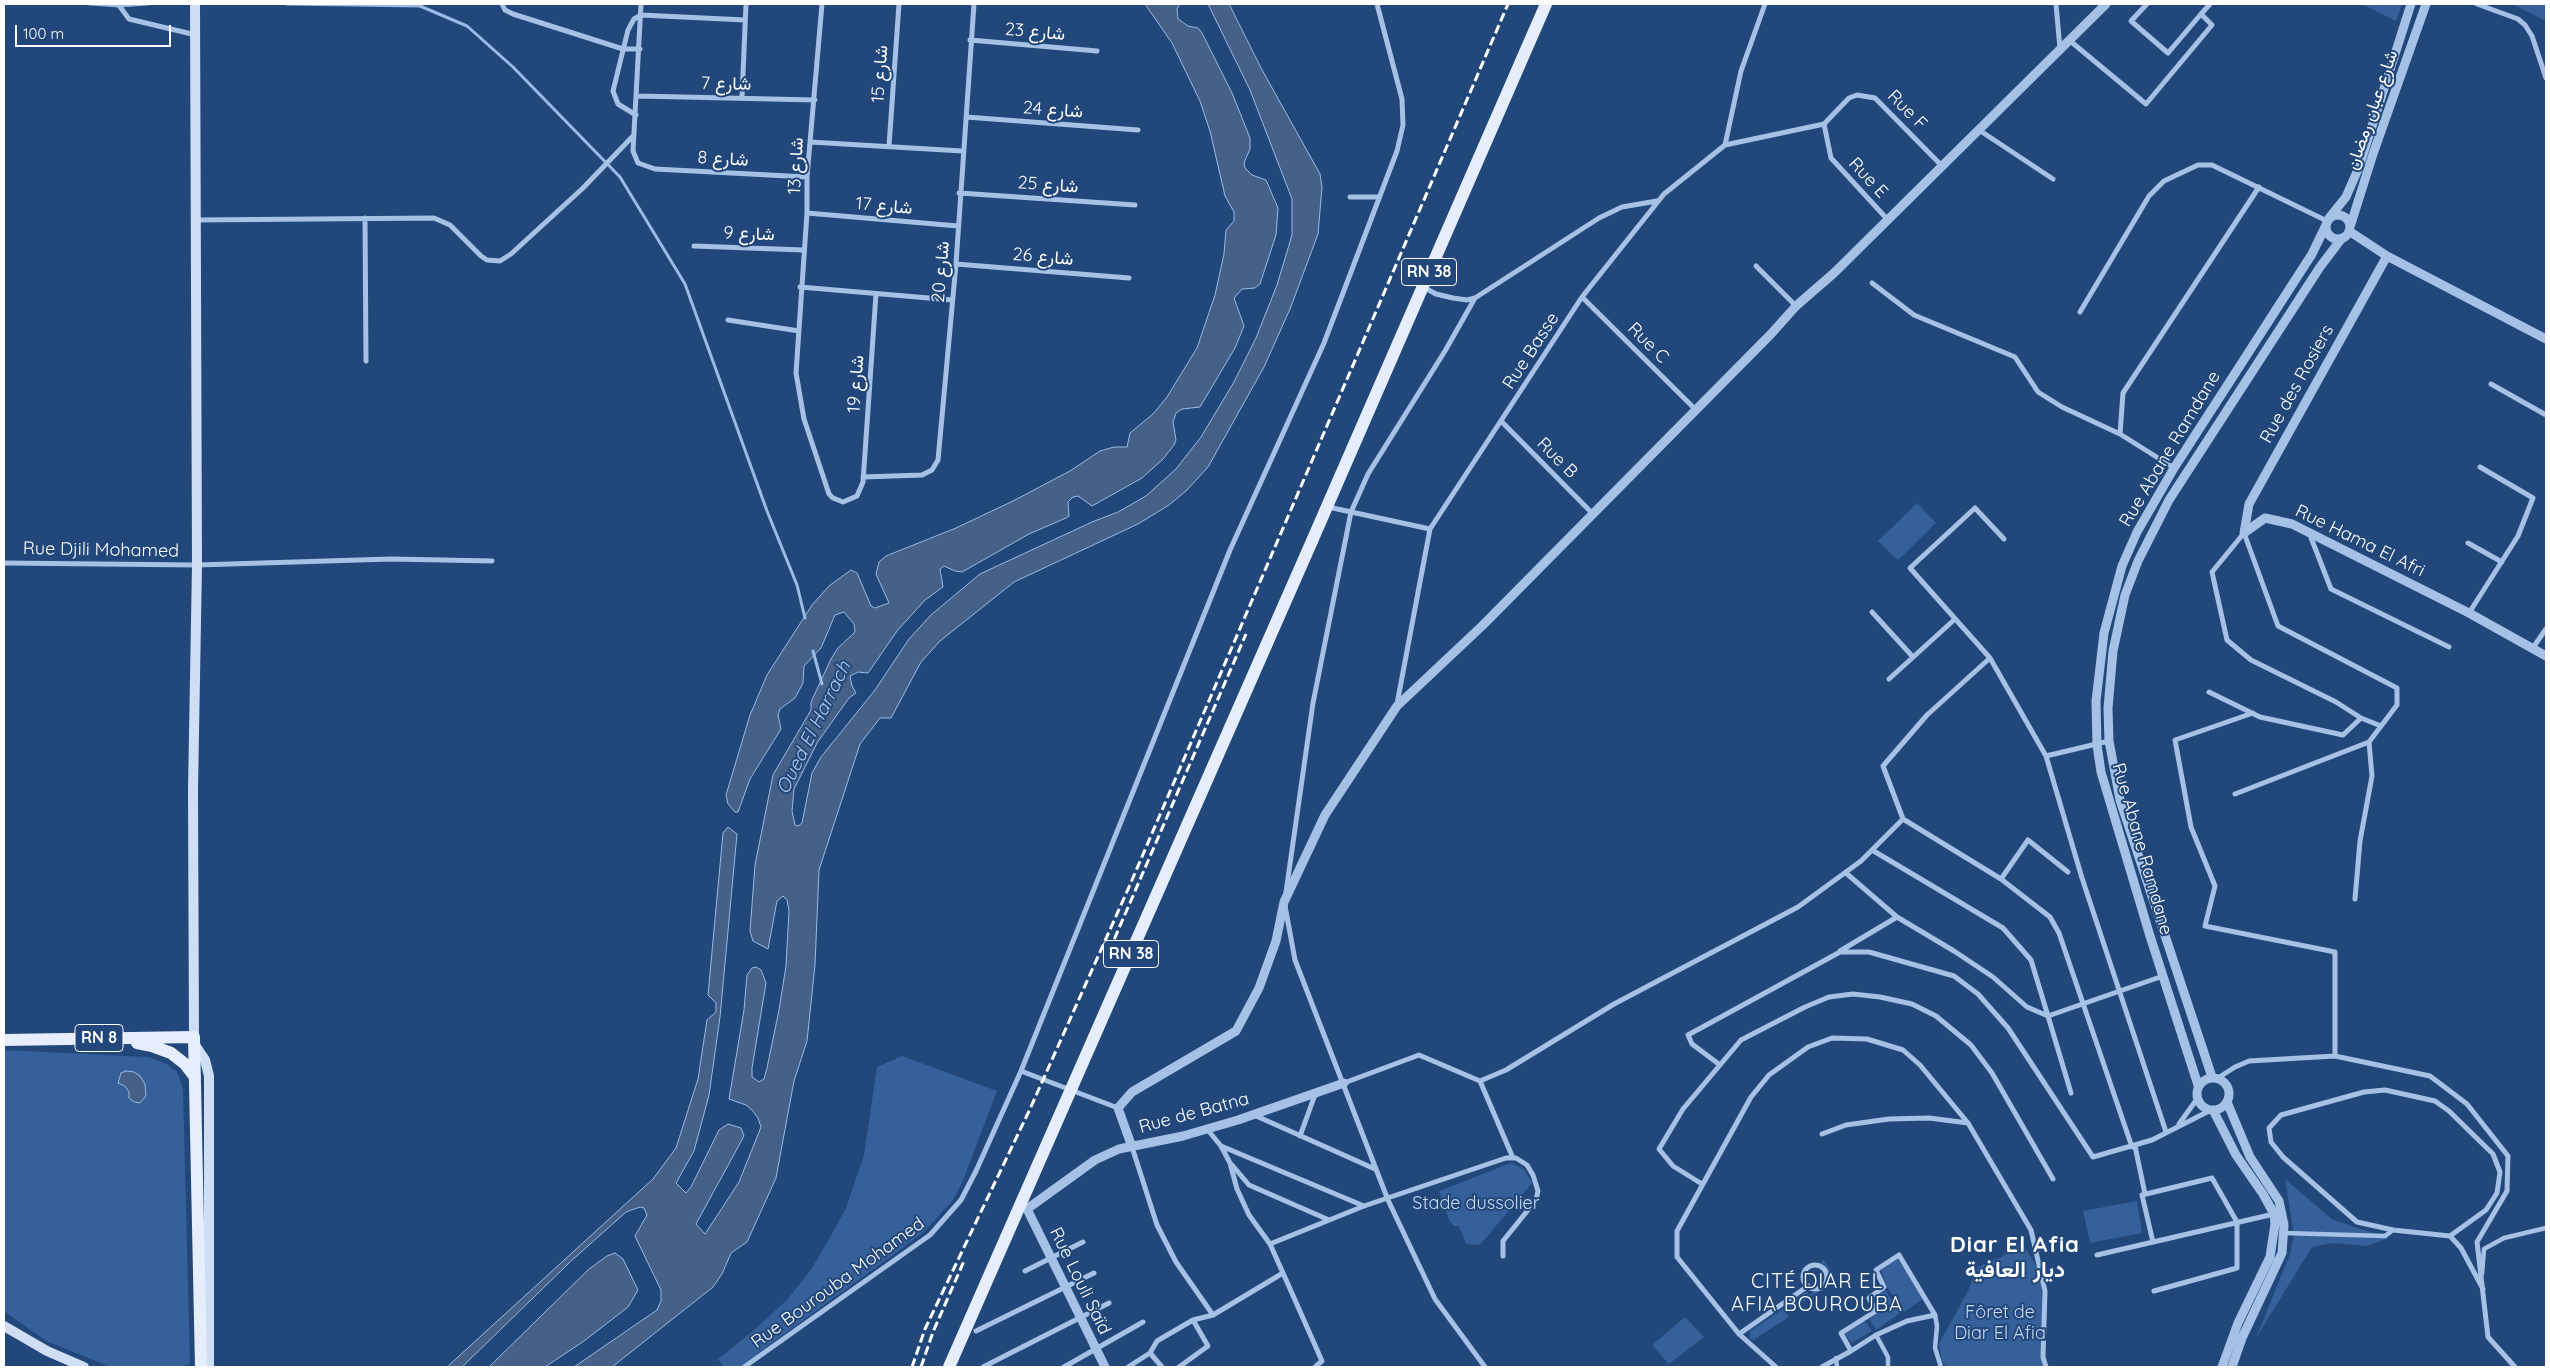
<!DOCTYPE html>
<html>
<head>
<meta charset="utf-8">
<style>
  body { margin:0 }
  #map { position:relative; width:2550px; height:1371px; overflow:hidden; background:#22477b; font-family:Quicksand,sans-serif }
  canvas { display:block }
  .frame { position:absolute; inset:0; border:5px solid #fff; pointer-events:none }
  .scale { position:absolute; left:15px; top:25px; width:156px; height:22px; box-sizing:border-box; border:2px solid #fff; border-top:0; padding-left:6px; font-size:15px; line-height:18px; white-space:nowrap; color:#fff; -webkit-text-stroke:4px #22477b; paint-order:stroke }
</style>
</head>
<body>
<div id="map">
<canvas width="2550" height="1371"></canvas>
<div class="frame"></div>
<div class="scale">100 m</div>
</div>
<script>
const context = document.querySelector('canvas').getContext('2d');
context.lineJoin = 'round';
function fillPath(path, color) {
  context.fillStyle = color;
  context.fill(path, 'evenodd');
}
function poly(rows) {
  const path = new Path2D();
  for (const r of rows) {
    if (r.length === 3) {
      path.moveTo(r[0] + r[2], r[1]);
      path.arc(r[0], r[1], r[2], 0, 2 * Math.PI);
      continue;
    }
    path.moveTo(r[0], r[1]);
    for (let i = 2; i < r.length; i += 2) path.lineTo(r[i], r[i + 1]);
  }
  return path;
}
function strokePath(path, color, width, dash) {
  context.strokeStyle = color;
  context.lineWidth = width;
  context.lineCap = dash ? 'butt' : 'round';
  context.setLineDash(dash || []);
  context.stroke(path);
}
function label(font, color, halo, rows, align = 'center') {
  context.font = font + ' Quicksand,Vazirmatn,sans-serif';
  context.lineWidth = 4;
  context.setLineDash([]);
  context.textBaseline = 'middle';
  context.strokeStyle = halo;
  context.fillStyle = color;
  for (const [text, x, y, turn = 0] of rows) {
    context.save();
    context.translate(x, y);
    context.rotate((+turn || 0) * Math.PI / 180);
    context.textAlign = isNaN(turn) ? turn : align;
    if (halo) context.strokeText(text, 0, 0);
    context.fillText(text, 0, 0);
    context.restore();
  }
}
fillPath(poly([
  [2362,4,2402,4,2396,21],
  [2512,4,2546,4,2546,21],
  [1917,503,1936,523,1898,560,1878,541],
  [4,1050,147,1057,165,1063,177,1072,183,1089,190,1364,181,1367,111,1367,46,1341,4,1311],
  [902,1056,997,1091,962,1183,953,1200,925,1231,893,1255,739,1367,724,1367,718,1359,753,1331,787,1300,812,1268,833,1232,846,1208,864,1155,877,1067],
  [1511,1163,1524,1169,1532,1183,1480,1245,1466,1244,1459,1226,1454,1226,1449,1220,1439,1191],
  [2285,1179,2333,1220,2389,1238,2367,1246,2332,1243,2312,1247,2256,1338,2290,1254,2294,1235],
  [2137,1201,2142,1233,2090,1243,2083,1211],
  [2021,1242,2039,1270,2043,1305,2042,1367,1947,1367,1942,1361,1939,1344,1968,1291,1978,1267,2003,1256],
  [1897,1258,1923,1299,1904,1312,1887,1287,1881,1270],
  [1823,1259,1831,1272,1829,1285,1792,1309,1789,1304,1794,1300,1804,1293,1807,1292,1810,1295,1828,1283,1828,1272,1821,1262],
  [1884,1288,1900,1313,1876,1330,1869,1319,1885,1308,1877,1294],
  [1783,1309,1789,1317,1753,1340,1750,1339,1750,1331],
  [1685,1317,1704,1337,1669,1364,1652,1345],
  [1865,1321,1872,1331,1852,1343,1844,1333]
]), '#366099');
const water = poly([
  [1145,4,1180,4,1177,9,1178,19,1188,26,1198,28,1202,33,1232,93,1250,138,1250,149,1244,163,1245,168,1252,175,1266,180,1278,208,1276,235,1260,284,1255,288,1242,289,1234,298,1244,326,1235,348,1200,407,1182,409,1176,413,1173,422,1176,440,1174,445,1163,459,1142,478,1092,506,1078,496,1073,497,1068,502,1069,516,1066,518,1029,534,962,572,955,571,944,566,940,569,943,587,925,600,897,631,868,673,858,672,850,676,852,686,856,693,849,698,817,743,794,789,792,811,795,825,798,826,802,823,812,773,821,757,875,690,909,639,931,615,980,574,1092,522,1118,512,1146,496,1176,469,1201,437,1234,382,1256,338,1277,285,1292,235,1292,199,1250,90,1208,4,1229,4,1261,68,1320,174,1322,187,1318,234,1290,309,1264,367,1208,467,1187,490,1169,505,1138,524,1014,582,940,641,921,662,891,718,880,718,860,744,819,870,815,965,807,1041,794,1081,776,1178,747,1242,731,1253,722,1274,713,1287,612,1367,574,1367,657,1310,661,1301,661,1290,635,1236,647,1215,644,1208,640,1207,626,1212,570,1262,462,1367,447,1367,653,1179,676,1148,698,1079,707,1020,716,1012,716,1003,708,995,723,833,728,827,737,834,720,1017,709,1095,694,1151,676,1183,686,1193,691,1187,719,1130,728,1124,741,1128,744,1136,696,1224,705,1234,739,1182,761,1127,758,1118,752,1110,746,1105,729,1099,744,1010,747,975,752,968,756,967,761,970,766,983,752,1068,752,1077,759,1082,764,1079,767,1068,779,1010,786,966,789,911,787,900,783,896,777,901,768,949,753,941,750,931,755,865,773,775,811,710,811,702,831,659,838,648,855,632,854,624,844,612,835,615,821,648,804,666,803,683,795,698,780,709,778,715,781,729,750,779,738,812,735,812,728,804,726,795,750,715,767,675,812,605,829,586,851,570,857,573,871,606,875,608,889,603,876,574,879,562,886,556,956,528,1013,501,1070,471,1100,451,1114,447,1127,447,1130,433,1153,414,1167,397,1197,348,1215,295,1224,254,1226,230,1234,221,1234,212,1225,196,1210,131,1200,101,1172,43,1145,4],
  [126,1071,134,1072,140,1076,145,1084,146,1096,140,1103,134,1102,129,1098,129,1092,125,1086,118,1083,121,1073,126,1071],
  [615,1253,623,1259,638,1290,628,1307,584,1341,545,1367,489,1367,589,1269,607,1256,615,1253]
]);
fillPath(water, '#456187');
strokePath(water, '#99bbe6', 1);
strokePath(poly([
  [90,4,119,6,148,4],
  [287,4,420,6,467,26,513,67,620,177,685,284,767,511,797,585,805,618],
  [813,651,822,684]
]), '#99bbe6', 3);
strokePath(poly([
  [2284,1233,2385,1236,2393,1230],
  [2482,1274,2484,1249,2504,1238,2546,1228],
  [1935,1315,1937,1326,1935,1348,1941,1367],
  [1876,1335,1888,1357,1888,1367],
  [1836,1358,1837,1367]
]), '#a5c1e5', 4.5);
strokePath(poly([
  [118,4,129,19,196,35],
  [502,4,505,10,513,14,623,49,640,49],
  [641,4,633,151,638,163,655,169,807,177],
  [822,4,807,177,807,213,796,373,804,419,829,494,833,498,843,502,857,496,863,482,876,294],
  [2056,4,2060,49],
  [2147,4,2131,21,2168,53,2201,14],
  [2477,4,2518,19,2525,25,2532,36,2546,78],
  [970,40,1097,51],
  [2069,40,2146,104,2212,25,2201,14,2210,4],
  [638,96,815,100],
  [742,97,746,4],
  [636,115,618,104,613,91,628,30,634,19,641,15,745,20],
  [966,117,1138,130],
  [1824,124,1849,98,1857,95,1875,98,1942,166],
  [1824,124,1831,158,1888,220],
  [1979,130,2053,179],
  [810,142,962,151],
  [1725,145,1741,71,1765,4],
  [889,146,899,4],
  [959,193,1135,205],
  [1350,197,1379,197],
  [807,213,958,226],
  [365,218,366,361],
  [196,220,434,218,450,225,481,256,487,260,500,261,511,254,583,188,634,135],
  [694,246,803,250],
  [956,264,1129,278],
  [1756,266,1796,306],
  [1872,283,1914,315,2015,357,2038,392,2062,407,2120,434],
  [800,287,952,300],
  [1423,287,1436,294,1453,298,1467,300,1475,298,1599,218,1622,207,1657,201],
  [1582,297,1695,409],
  [2080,312,2149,196,2164,181,2198,165,2212,165,2327,221],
  [728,320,799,331],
  [2491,384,2546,415],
  [1502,422,1593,514],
  [2174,468,2120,434,2123,393,2259,187],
  [863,477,922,475,932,470,938,460,956,264,974,4],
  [1328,507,1430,529],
  [2244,533,2278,626,2397,688,2397,705,2369,742,2372,776,2360,841,2355,899],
  [2244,533,2212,572,2227,640,2251,660,2336,702,2361,718,2381,726],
  [2310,535,2331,589,2449,647],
  [2004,539,1975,508,1910,568,1990,658,2046,756,2109,741],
  [2468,543,2502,562],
  [4,563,197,565,391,559,492,561],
  [1872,612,1913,657],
  [2469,613,2518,536,2533,498,2480,467],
  [2532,649,2546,629],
  [1889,679,1955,619],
  [2209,692,2260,717,2343,735,2361,718],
  [1397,704,1430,529,1582,297,1664,194,1725,145,1824,124],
  [2253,713,2175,740,2191,827,2215,886,2205,926,2335,952,2335,1056],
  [2046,756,2082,878,2166,1132],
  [2235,794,2369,742],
  [1903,819,2001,879,2050,917,2059,933,2132,1147],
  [1872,850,2003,928,2031,960,2048,1016,2163,976],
  [1846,873,1897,917],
  [2001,879,2028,840,2068,872],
  [1286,892,1313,703,1351,512,1368,474,1445,351,1475,298],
  [1285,906,1295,960,1388,1200,1435,1299,1485,1367],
  [1840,951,1897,917,1954,951,1993,977,2027,1007,2048,1016,2071,1093],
  [1720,1065,1692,1044,1688,1035,1840,952,1869,952,1954,976,1978,994,2008,1028,2093,1157,2152,1140,2211,1110],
  [1021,1071,1118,1108],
  [2218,1078,2235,1067,2249,1061,2335,1056,2430,1076,2467,1104,2508,1156,2507,1191,2477,1242,2488,1337,2515,1367],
  [1480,1081,1513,1158],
  [1344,1083,1419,1055,1480,1081,1506,1070,1614,1004,1798,907,1861,861,1903,819,1883,766,1927,715,1990,658],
  [1254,1115,1375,1169],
  [2179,1124,2197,1099],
  [1207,1129,1221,1146,1230,1163,1237,1189,1249,1215,1270,1244,1283,1273,1322,1361,1315,1367],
  [1822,1134,1846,1125,1889,1119,1929,1118,1968,1123],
  [1300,1136,1316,1092],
  [1221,1146,1364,1206],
  [2135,1146,2145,1194],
  [1132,1147,1157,1225,1176,1262,1213,1315],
  [1232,1165,1249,1185,1329,1220],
  [1702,1184,1673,1166,1659,1149,1683,1109,1741,1040,1805,1007,1829,997,1853,994,1880,997,1912,1004,1936,1016,1971,1045,1992,1073,2053,1179],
  [2450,1236,2486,1210,2497,1193,2500,1172,2493,1154,2449,1111,2435,1101,2385,1090,2364,1092,2281,1115,2269,1128,2271,1142,2283,1157,2357,1222,2393,1230,2450,1236,2461,1248,2483,1289],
  [2153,1242,2142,1195,2212,1178,2237,1222,2237,1268,2154,1291],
  [1270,1244,1364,1206,1506,1158,1516,1158,1527,1165,1533,1175,1538,1191,1536,1200,1503,1241,1503,1256],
  [2097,1255,2274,1214],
  [1815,1277,12],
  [1025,1271,1083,1242],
  [976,1331,1094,1273],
  [1739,1334,1808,1286],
  [1150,1353,1157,1341,1193,1320,1213,1315,1283,1273],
  [744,1367,930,1235,961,1200,976,1171,1021,1071,1230,550,1324,343,1397,151,1403,125,1402,99,1377,4],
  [983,1367,1109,1303],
  [1064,1367,1143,1322],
  [1128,1367,1150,1353,1162,1367],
  [1179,1367,1208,1346,1193,1320],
  [1776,1367,1739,1334,1677,1257,1677,1231,1751,1097,1769,1075,1808,1047,1832,1038,1867,1039,1903,1050,1920,1065,1968,1123,2031,1230,2045,1291,2043,1357,2046,1367],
  [1822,1367,1851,1351,1876,1335,1907,1321,1935,1315,1899,1255,1876,1270,1884,1287,1869,1298,1876,1311,1841,1333,1851,1351]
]), '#a5c1e5', 5);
strokePath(poly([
  [2338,227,12],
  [2329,218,2346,197,2359,167,2411,4],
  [2350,227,2373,154,2426,4],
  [2349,231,2387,256,2546,339],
  [2244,533,2265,518,2292,524,2469,613,2546,656],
  [2244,533,2249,504,2387,256],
  [2212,1077,2120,800,2109,741,2108,708,2113,651,2125,595,2138,561,2169,500,2320,267,2342,238],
  [2213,1094,16],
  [2198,1085,2150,936,2101,772,2097,745,2096,701,2104,633,2122,566,2137,532,2174,468,2312,254,2326,225],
  [2227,1102,2250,1157,2279,1201,2284,1225,2282,1253,2242,1338,2232,1367],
  [2213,1110,2236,1155,2263,1194,2274,1214,2275,1224,2270,1257,2238,1323,2222,1367],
  [1132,1147,1118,1108,1132,1092,1236,1031,1259,988,1276,941,1284,902,1325,815,1397,706,1482,626,1771,334,1796,306,1834,273,2106,4],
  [1105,1367,1027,1209,1095,1160,1119,1149,1183,1136,1238,1120,1344,1083]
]), '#a5c1e5', 9);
strokePath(poly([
  [194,1037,193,790,197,565,195,4],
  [195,1045,205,1060,209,1076,209,1367],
  [4,1326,47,1351,84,1367]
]), '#cfdef5', 10);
strokePath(poly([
  [1312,541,1546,4],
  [4,1040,194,1037,201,1367],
  [137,1043,152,1046,171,1053,185,1064,195,1077]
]), '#e6eefd', 12);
strokePath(poly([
  [1104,963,1246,634],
  [912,1367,925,1329,1030,1109,1129,887,1508,4],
  [921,1367,933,1332,964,1261]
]), '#fff', 3, [9, 4]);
strokePath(poly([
  [949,1367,1312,541]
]), '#e6eefd', 12);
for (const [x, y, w] of [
  [1429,272,55],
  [1131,954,55],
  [99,1038,48]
]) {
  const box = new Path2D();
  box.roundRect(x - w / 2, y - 13.5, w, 27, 4);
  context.fillStyle = '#22477b';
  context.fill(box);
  strokePath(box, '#fff', 1);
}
label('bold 16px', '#fff', null, [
  ["RN 38",1429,272],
  ["RN 38",1131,954],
  ["RN 8",99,1038]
]);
label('18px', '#fff', '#22477b', [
  ["شارع 23",1035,32,5],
  ["شارع 15",880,74,-86],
  ["شارع 7",726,84,1],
  ["شارع 24",1053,110,4],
  ["Rue F",1907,110,45],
  ["شارع عبان رمضان",2372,110,-71],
  ["شارع 8",723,159,3],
  ["شارع 13",796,166,-87],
  ["Rue E",1868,178,47],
  ["شارع 25",1048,185,4],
  ["شارع 17",884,206,5],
  ["شارع 9",749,234,2],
  ["شارع 26",1043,257,5],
  ["شارع 20",941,272,-85],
  ["Rue C",1648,343,45],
  ["Rue Basse",1531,351,-57],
  ["شارع 19",856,384,-86],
  ["Rue des Rosiers",2297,384,-61],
  ["Rue Abane Ramdane",2170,449,-59],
  ["Rue B",1557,458,45],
  ["Rue Hama El Afri",2360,541,26],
  ["Rue Djili Mohamed",101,550,1],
  ["Rue Abane Ramdane",2142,849,74],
  ["Rue de Batna",1194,1113,-15],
  ["Rue Louli Saïd",1080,1281,64],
  ["Rue Bourouba Mohamed",838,1283,-36]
]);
label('18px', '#c8dbf4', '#22477b', [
  ["Stade dussolier",1476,1204],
  ["Fôret de",2000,1313],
  ["Diar El Afia",2000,1334]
]);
label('italic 19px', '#b0cbed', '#22477b', [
  ["Oued El Harrach",814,728,-64]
]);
context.letterSpacing = '1px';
label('20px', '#fff', '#22477b', [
  ["CITÉ DIAR EL",1817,1282],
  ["AFIA BOUROUBA",1817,1305]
]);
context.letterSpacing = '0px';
context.letterSpacing = '1px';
label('bold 22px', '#fff', '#22477b', [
  ["Diar El Afia",2015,1245],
  ["ديار العافية",2015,1270]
]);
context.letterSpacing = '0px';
</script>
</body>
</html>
